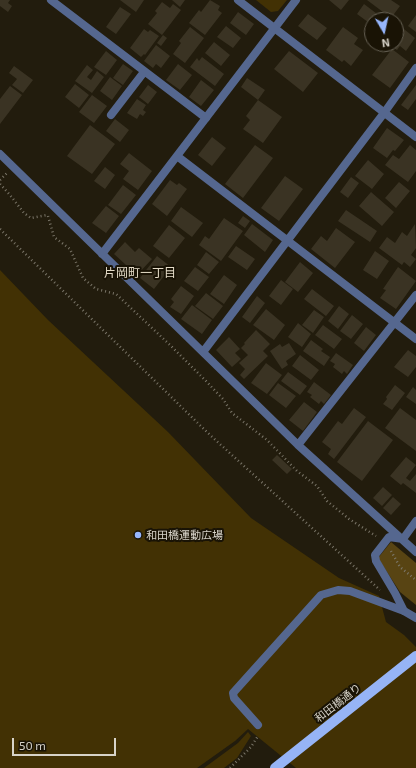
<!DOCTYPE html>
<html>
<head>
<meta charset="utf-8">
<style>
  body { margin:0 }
  #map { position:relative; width:416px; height:768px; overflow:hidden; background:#221c0d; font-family:"Exo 2",sans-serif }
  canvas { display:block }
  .north { position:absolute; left:364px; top:12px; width:40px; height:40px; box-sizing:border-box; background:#191305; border:1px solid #656053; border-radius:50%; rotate:171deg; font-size:11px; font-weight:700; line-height:16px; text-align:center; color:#d7d3c9 }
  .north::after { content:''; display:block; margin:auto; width:14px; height:18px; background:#96b6fd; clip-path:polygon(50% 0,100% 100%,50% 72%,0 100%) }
  .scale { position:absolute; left:12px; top:738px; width:104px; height:18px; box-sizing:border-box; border:2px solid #d7d3c9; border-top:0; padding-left:5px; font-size:12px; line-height:14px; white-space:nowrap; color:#d7d3c9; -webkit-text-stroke:3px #191305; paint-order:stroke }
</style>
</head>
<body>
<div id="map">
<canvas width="416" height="768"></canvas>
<div class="north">N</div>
<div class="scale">50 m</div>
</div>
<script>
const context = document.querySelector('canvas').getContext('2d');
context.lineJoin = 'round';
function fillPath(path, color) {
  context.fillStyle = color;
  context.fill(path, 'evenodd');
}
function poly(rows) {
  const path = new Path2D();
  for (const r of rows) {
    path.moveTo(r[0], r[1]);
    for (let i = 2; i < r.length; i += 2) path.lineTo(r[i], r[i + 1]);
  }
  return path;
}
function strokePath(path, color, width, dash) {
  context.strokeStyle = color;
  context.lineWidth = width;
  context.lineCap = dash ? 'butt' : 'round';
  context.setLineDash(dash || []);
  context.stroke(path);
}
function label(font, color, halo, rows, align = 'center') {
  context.font = font + ' "Exo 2","Noto Sans JP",sans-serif';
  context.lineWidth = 4;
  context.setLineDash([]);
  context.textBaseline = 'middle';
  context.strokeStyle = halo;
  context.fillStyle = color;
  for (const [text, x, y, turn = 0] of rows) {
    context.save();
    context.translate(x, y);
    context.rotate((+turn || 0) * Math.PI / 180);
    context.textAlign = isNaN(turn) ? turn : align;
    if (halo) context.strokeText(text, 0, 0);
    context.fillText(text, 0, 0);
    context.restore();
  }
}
fillPath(poly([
  [256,0,287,0,278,11,271,12],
  [0,270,48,320,168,432,251,518,339,578,379,596,386,622,404,635,416,647,416,768,296,768,248,729,235,741,197,768,0,768],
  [248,732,251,736,237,758,224,768,204,768,238,743]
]), '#423104');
fillPath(poly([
  [391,542,416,563,416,605,400,592,378,558]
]), '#584413');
fillPath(poly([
  [0,0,10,0,8,3,12,6,8,12,0,6],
  [120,0,144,0,136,12],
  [172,0,185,0,180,7],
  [210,0,220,6,218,10,222,13,205,35,189,23,199,10,201,12],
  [329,0,349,0,341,10],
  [367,0,391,0,400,6,391,18],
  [162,2,170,8,173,4,181,10,162,35,148,24,157,13,155,11],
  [364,4,385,20,372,20,372,25,357,14],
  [120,7,131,14,116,34,106,27],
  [238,12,254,24,246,35,230,23],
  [308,14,327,28,317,40,298,26],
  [416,15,416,32,408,26],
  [399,25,415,38,406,51,400,46,397,50,389,44,396,44,396,29],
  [226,26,241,38,233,48,217,37],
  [190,27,204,38,185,63,173,54,181,43,179,41],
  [343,27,358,38,354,44,363,50,351,66,344,60,342,62,326,50],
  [144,29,148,32,150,30,159,36,145,55,144,54,141,57,130,48],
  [163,35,167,38,161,46,157,43],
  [214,42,230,55,221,66,205,53],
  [156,45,170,56,161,68,156,64,153,68,144,61],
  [392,49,409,62,390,88,372,75],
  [106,51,117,60,106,75,94,67],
  [289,51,318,73,303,92,274,69],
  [202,57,224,74,215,86,190,67,197,58,199,61],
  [123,64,133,71,123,85,113,78],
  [178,64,192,75,180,90,166,80],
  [87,65,93,70,87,77,91,80,97,71,104,77,92,93,75,81],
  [14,66,33,80,23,93,12,85,17,79,9,73],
  [110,77,122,86,112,100,100,91],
  [247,78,265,90,258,100,241,87],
  [201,80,214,90,201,106,189,97],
  [75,84,89,95,79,108,65,97],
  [148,85,157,92,148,104,139,97],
  [416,85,416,99,408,110,401,105],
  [10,86,22,95,0,124,0,99],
  [92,95,107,106,94,123,79,112],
  [137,99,146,105,143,110,146,112,143,116,140,114,137,119,127,113],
  [258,100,282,117,263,143,243,129,250,120,246,116],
  [115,119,129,130,120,142,106,131],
  [90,125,115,144,92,174,67,156],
  [387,128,404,140,395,151,393,150,387,158,373,148],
  [212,137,226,148,212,166,198,155],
  [255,145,273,158,243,198,225,184],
  [410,145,416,150,416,171,408,182,385,165,393,155,399,159],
  [129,153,152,171,138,190,123,179,129,171,120,164],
  [368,160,384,174,372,189,355,176],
  [105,167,115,175,105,189,94,181],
  [285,176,303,189,279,221,261,208],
  [351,177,359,183,348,198,340,192],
  [170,180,177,185,179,183,187,189,167,216,152,204],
  [399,182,410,191,396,208,385,198],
  [123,185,136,195,121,214,108,205],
  [371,192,394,212,382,226,359,206],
  [106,206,119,216,106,233,92,223],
  [181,207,203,223,192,237,171,221],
  [346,210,377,231,370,242,338,221],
  [243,216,250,221,245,228,238,223],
  [224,218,243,231,221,261,199,245,205,236,209,239],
  [252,224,273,240,265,252,244,235],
  [415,224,416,248,411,255,416,259,410,267,404,262,402,265,379,248,387,237,395,243,402,232,407,236],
  [169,225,185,238,169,258,153,246],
  [336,228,355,242,335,268,311,249,321,236,327,241],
  [125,242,135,252,139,248,152,259,137,275,114,254],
  [236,246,255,259,247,270,228,257],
  [375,251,389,261,377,279,363,270],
  [206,252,219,262,209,274,197,265],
  [157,256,171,267,154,289,140,278],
  [300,262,313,273,298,292,285,282],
  [195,267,209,277,198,291,184,281],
  [398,267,416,281,396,309,380,298,386,290,383,289],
  [224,275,237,285,224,304,210,294],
  [281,280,293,289,281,305,269,296],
  [181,286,194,296,181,314,170,307,174,302,171,299],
  [312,289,334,306,326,316,304,299],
  [206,293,223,306,213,319,195,306],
  [257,296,265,303,250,323,242,317],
  [192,305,212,320,202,334,181,319],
  [339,306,349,314,338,329,328,321],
  [266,309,285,325,274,340,253,325],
  [314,310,324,317,313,333,302,325],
  [352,315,363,324,351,339,340,331],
  [298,323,311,334,302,347,288,337],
  [323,325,342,339,334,349,315,335],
  [366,327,376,335,364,351,354,343],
  [256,330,270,344,263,351,268,356,244,379,240,375,245,369,239,363,248,355,241,348,245,344,244,343],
  [229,337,240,349,235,353,241,359,232,367,216,350],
  [311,340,323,349,321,351,330,357,324,366,303,351],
  [289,343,296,354,286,361,288,365,282,369,270,351,280,344,282,347],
  [408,350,416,356,416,367,408,377,394,367],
  [336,353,353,365,347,374,344,371,342,374,333,367,335,364,330,361],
  [300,355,319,370,311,380,292,366],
  [266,363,282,375,267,394,251,383],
  [288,372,307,386,300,395,281,381],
  [314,382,331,395,324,404,321,401,319,404,310,397,312,395,307,392],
  [278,383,296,396,286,408,269,395],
  [395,385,405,393,392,410,383,404,387,399,386,397],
  [413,387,416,390,416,404,406,397],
  [304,402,317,412,303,431,289,420],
  [354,408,366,417,334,459,328,454,331,449,322,442,338,421,342,424],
  [400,408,416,420,416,451,385,428],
  [368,421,393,440,362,481,337,462],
  [277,455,292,469,287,474,272,460],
  [406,457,416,465,406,478,410,481,416,474,416,493,403,483,401,485,390,476],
  [383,487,392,495,382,506,373,498],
  [393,497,401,504,391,515,383,508]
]), '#3a3323');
strokePath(poly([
  [0,180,7,173],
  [0,184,10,195,24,213,31,218,47,215],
  [48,216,54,237,70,249,83,278,96,289,116,294,171,346,205,380,223,399,232,413,267,440,297,471,317,486,327,501,349,519,376,536],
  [0,229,210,435,380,590],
  [391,551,400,567,416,580],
  [230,768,251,747,258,736]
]), '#7b7669', 2.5, [1, 3]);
strokePath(poly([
  [51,0,206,118],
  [111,115,144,72],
  [258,725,234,698,233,693,321,595,338,590,350,591,404,611]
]), '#55678f', 8);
strokePath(poly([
  [0,154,298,445,416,552],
  [177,156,416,339],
  [102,254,296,0],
  [203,352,384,113,416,68],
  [298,445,416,295],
  [416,521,403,539,389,537,375,555,376,561,395,593,404,611,416,618]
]), '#55678f', 8);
strokePath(poly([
  [238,0,416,137]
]), '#55678f', 8);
strokePath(poly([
  [275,768,416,656]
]), '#96b4f6', 10);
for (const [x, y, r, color] of [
  [138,535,4,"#96b6fd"]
]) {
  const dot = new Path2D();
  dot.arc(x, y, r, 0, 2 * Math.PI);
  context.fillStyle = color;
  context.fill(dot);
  strokePath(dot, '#191305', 1.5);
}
label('11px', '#d7d3c9', '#191305', [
  ["和田橋運動広場",146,535]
], 'left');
label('11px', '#d7d3c9', '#191305', [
  ["和田橋通り",338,703,-38]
]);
label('12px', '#e4dbc7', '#191305', [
  ["片岡町一丁目",140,273]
]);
</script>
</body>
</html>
